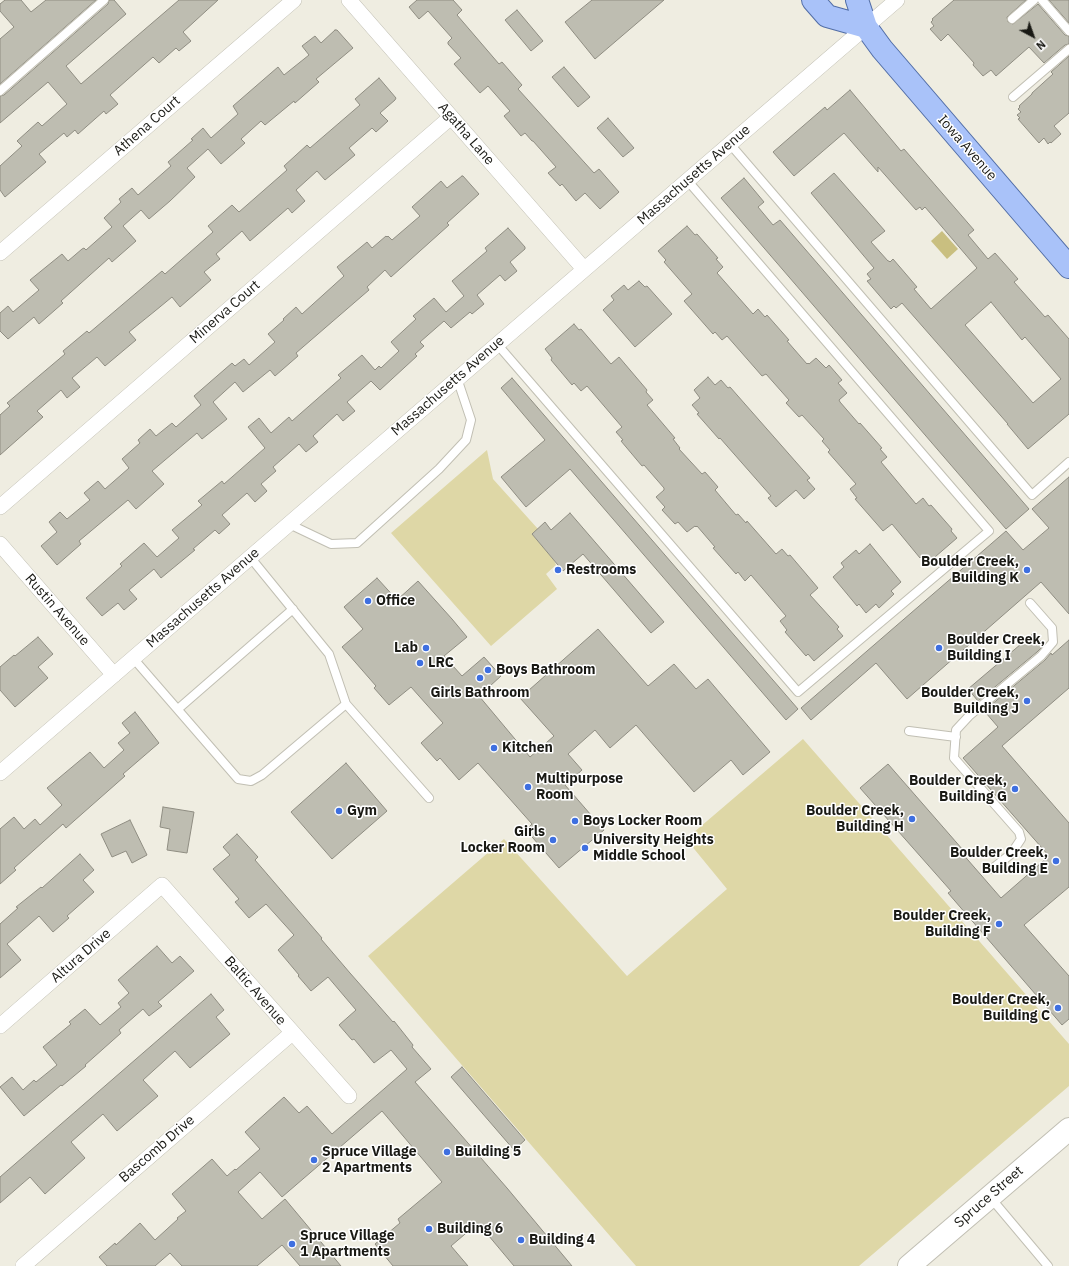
<!DOCTYPE html>
<html>
<head>
<meta charset="utf-8">
<style>
  body { margin:0 }
  #map { position:relative; width:1069px; height:1266px; overflow:hidden; background:#efede1; font-family:"IBM Plex Sans",sans-serif }
  canvas { display:block }
  .north { position:absolute; left:1013px; top:16px; width:40px; height:40px; -webkit-text-stroke:3px #fff; paint-order:stroke; rotate:139deg; font-size:11px; font-weight:700; line-height:16px; text-align:center; color:#191914 }
  .north::after { content:''; display:block; margin:auto; width:14px; height:18px; background:#191914; clip-path:polygon(50% 0,100% 100%,50% 72%,0 100%) }
</style>
</head>
<body>
<div id="map">
<canvas width="1069" height="1266"></canvas>
<div class="north">N</div>
</div>
<script>
const context = document.querySelector('canvas').getContext('2d');
context.lineJoin = 'round';
function fillPath(path, color) {
  context.fillStyle = color;
  context.fill(path, 'evenodd');
}
function poly(rows) {
  const path = new Path2D();
  for (const r of rows) {
    path.moveTo(r[0], r[1]);
    for (let i = 2; i < r.length; i += 2) path.lineTo(r[i], r[i + 1]);
  }
  return path;
}
function strokePath(path, color, width, dash) {
  context.strokeStyle = color;
  context.lineWidth = width;
  context.lineCap = dash ? 'butt' : 'round';
  context.setLineDash(dash || []);
  context.stroke(path);
}
function label(font, color, halo, rows, align = 'center') {
  context.font = font + ' "IBM Plex Sans",sans-serif';
  context.lineWidth = 3;
  context.setLineDash([]);
  context.textBaseline = 'middle';
  context.strokeStyle = halo;
  context.fillStyle = color;
  for (const [text, x, y, turn = 0] of rows) {
    context.save();
    context.translate(x, y);
    context.rotate((+turn || 0) * Math.PI / 180);
    context.textAlign = isNaN(turn) ? turn : align;
    if (halo) context.strokeText(text, 0, 0);
    context.fillText(text, 0, 0);
    context.restore();
  }
}
fillPath(poly([
  [487,450,493,479,538,529,532,534,554,560,556,565,546,574,557,589,491,646,391,533],
  [803,739,1069,1044,1069,1086,859,1266,636,1266,441,1041,368,956,504,839,627,976,727,889,686,839]
]), '#ded7a6');
fillPath(poly([
  [942,231,958,249,947,259,931,241]
]), '#c9bf80');
const building = poly([
  [5,0,21,0,31,12,46,0,96,0,0,84,0,39,14,27,0,11,0,4,5,0],
  [109,0,114,0,126,14,66,66,81,84,179,0,218,0,183,32,191,41,179,51,176,48,159,63,153,57,110,95,118,104,106,114,104,111,78,134,75,130,67,137,64,133,39,154,46,162,5,197,0,190,0,166,22,146,17,141,38,122,42,126,67,104,48,82,0,123,0,96,4,95,108,4,109,0],
  [417,0,453,0,462,10,457,15,499,64,502,62,522,85,518,89,594,173,599,169,619,192,600,209,585,193,576,201,562,184,560,186,548,173,556,167,533,141,532,141,525,133,521,136,504,116,510,111,488,86,480,93,454,64,461,58,448,44,448,42,452,38,428,11,419,19,409,7,417,0],
  [592,0,664,0,595,59,565,22,592,0],
  [954,0,1026,0,1007,17,1008,22,1013,24,1038,4,1065,35,1069,36,1069,44,1065,45,1044,63,1029,47,996,76,991,70,983,76,973,65,974,63,948,34,941,41,930,29,934,26,931,22,933,20,932,19,954,0],
  [1049,0,1069,0,1069,23,1049,0],
  [517,10,543,41,531,51,505,20,517,10],
  [335,30,337,30,353,48,316,79,319,82,295,103,294,101,265,125,261,121,241,139,245,143,221,164,208,149,187,168,195,177,170,201,149,219,141,210,123,226,136,241,112,262,109,258,61,301,63,303,39,324,34,317,8,339,0,331,0,313,8,306,13,312,39,290,30,280,62,254,68,261,82,249,84,248,86,250,112,227,104,218,121,202,119,199,132,188,138,195,171,166,168,162,193,140,191,139,203,128,211,138,238,114,233,106,278,67,284,75,309,55,302,46,315,36,321,43,335,30],
  [1069,56,1069,113,1054,126,1061,134,1051,143,1050,142,1048,144,1044,138,1039,143,1018,119,1020,118,1017,115,1021,112,1018,109,1020,107,1019,106,1032,94,1032,93,1053,74,1051,72,1069,56],
  [564,67,590,97,578,107,552,77,564,67],
  [379,78,396,98,395,100,380,113,388,121,376,132,372,128,349,148,355,155,325,180,317,171,296,190,305,201,292,213,288,208,250,241,242,231,216,254,220,259,204,272,211,280,180,307,172,297,155,311,129,332,136,340,105,366,97,357,72,378,80,387,67,398,61,390,37,411,43,417,0,455,0,415,10,406,7,403,65,354,63,351,87,331,89,333,162,271,165,274,213,232,208,226,232,205,239,212,287,170,284,166,307,145,310,148,360,105,355,99,379,78],
  [850,90,901,151,904,149,974,230,968,235,988,259,995,253,1018,279,1014,282,1045,317,1048,315,1069,339,1069,414,1028,449,1007,424,1008,424,902,303,896,308,894,306,891,309,867,281,871,279,867,274,874,268,811,193,834,173,885,231,871,242,888,261,889,261,890,262,893,259,917,287,914,289,931,309,977,268,925,207,922,210,920,207,916,210,878,167,878,172,844,133,794,176,773,152,825,107,827,110,850,90],
  [991,302,1022,340,1025,337,1061,379,1033,403,965,325,991,302],
  [608,118,634,148,623,157,597,128,608,118],
  [462,176,463,176,479,194,447,223,449,225,391,277,385,270,367,287,369,290,296,353,298,356,275,376,270,370,243,392,235,382,213,402,227,419,202,439,197,433,152,471,164,484,136,509,128,500,79,541,81,544,57,565,41,546,57,532,49,522,60,512,67,519,90,500,84,493,98,481,105,489,129,468,122,459,140,443,138,440,150,429,156,436,172,423,176,427,201,405,194,396,232,363,235,366,244,359,249,365,275,342,268,334,284,320,283,319,296,307,302,314,344,276,337,267,367,242,372,248,386,236,387,237,388,236,392,240,420,216,412,207,441,181,447,188,462,176],
  [744,178,764,202,758,207,773,225,780,220,1029,509,1006,529,721,198,744,178],
  [687,226,695,235,697,234,718,258,716,259,723,267,717,273,753,314,758,309,765,317,767,315,789,340,787,341,807,364,808,363,809,364,816,358,826,368,829,365,842,380,838,383,847,393,839,400,840,402,859,424,860,423,882,448,880,449,887,457,881,462,916,504,923,498,929,506,931,505,952,529,951,531,957,538,928,563,922,556,920,558,892,524,883,531,855,499,857,498,850,489,856,484,828,452,830,450,822,441,824,439,802,415,799,417,786,403,789,400,766,374,762,376,727,336,722,340,715,332,713,334,684,301,692,294,664,262,666,260,658,251,687,226],
  [508,228,525,247,525,249,510,262,517,271,505,281,500,275,477,295,484,304,472,314,470,312,451,328,444,321,420,342,424,346,415,354,417,356,380,390,371,381,347,402,355,411,343,421,337,414,313,436,318,442,306,452,299,444,273,467,276,471,261,484,267,491,255,502,247,493,222,515,230,524,219,534,215,530,193,549,195,550,161,578,154,569,129,590,137,599,124,610,118,603,102,616,86,598,122,566,120,564,144,543,157,557,179,538,172,530,202,505,198,501,222,481,224,484,265,448,248,427,259,418,271,433,289,417,292,421,341,378,338,375,362,355,375,370,379,366,381,368,399,351,391,342,416,319,413,316,434,298,446,312,464,296,452,281,487,251,485,248,508,228],
  [639,281,645,287,647,286,672,314,635,347,603,310,614,300,611,296,624,285,628,290,639,281],
  [574,324,579,330,581,329,611,364,619,357,647,390,646,392,653,400,647,405,675,438,673,439,680,448,679,449,702,474,705,472,718,487,715,490,736,515,738,514,746,523,747,521,776,554,782,549,788,556,790,555,818,588,810,595,839,627,837,629,843,636,814,661,808,654,806,656,785,632,787,630,780,621,786,616,751,575,745,581,738,572,736,574,713,548,715,547,697,526,696,527,695,526,687,532,678,522,675,524,662,510,665,507,656,497,664,490,664,488,644,465,642,466,621,441,623,440,616,432,622,427,587,386,581,391,574,383,572,385,551,360,552,358,545,349,574,324],
  [708,377,715,385,721,380,728,388,730,387,810,478,807,480,815,489,804,499,796,490,776,507,768,498,771,496,720,438,719,439,697,414,699,413,692,405,700,398,694,390,708,377],
  [512,378,798,709,786,720,570,469,526,507,501,477,545,440,501,388,512,378],
  [1069,477,1069,614,1041,582,907,699,876,663,811,720,801,708,1006,531,1023,550,1049,528,1032,509,1069,477],
  [570,513,664,622,651,633,583,554,563,571,532,534,545,522,551,530,570,513],
  [870,544,901,582,891,591,894,594,879,608,876,604,866,613,859,604,857,606,833,577,844,567,841,563,856,550,859,554,870,544],
  [377,578,397,600,418,581,452,619,467,637,444,656,462,676,484,657,501,676,479,696,530,757,554,736,520,698,598,629,648,686,674,664,696,689,708,679,770,752,743,775,731,760,694,792,636,725,610,748,595,730,568,754,582,770,565,785,604,830,559,868,526,830,532,824,478,763,459,780,440,758,437,761,421,743,443,723,411,687,389,705,374,688,376,686,342,647,363,629,344,607,377,578],
  [1034,633,1044,645,1037,652,978,701,968,689,1034,633],
  [38,637,53,654,38,667,48,678,15,707,0,690,0,667,14,655,15,656,38,637],
  [1069,640,1069,688,1002,746,1069,823,1069,887,1024,925,1069,976,1069,1019,1062,1025,948,893,951,891,860,788,888,764,963,850,961,852,1001,898,1049,856,963,758,998,727,986,713,987,712,985,710,1045,660,1051,653,1052,655,1069,640],
  [135,712,159,743,123,774,125,776,66,828,63,824,14,868,16,870,0,884,0,829,14,817,24,829,35,819,40,825,62,805,47,788,90,752,104,768,124,750,118,743,130,733,122,723,135,712],
  [346,763,387,811,332,859,291,812,346,763],
  [163,807,194,812,187,853,167,850,170,829,160,827,163,807],
  [130,820,147,855,132,863,126,851,112,857,101,834,130,820],
  [237,834,258,857,255,860,322,938,321,939,350,973,393,1022,394,1021,413,1045,412,1047,431,1069,415,1082,507,1188,572,1266,514,1266,478,1223,451,1246,468,1266,393,1266,375,1244,400,1223,398,1219,442,1182,382,1111,282,1197,260,1172,238,1192,262,1219,285,1199,341,1266,300,1266,282,1245,257,1266,182,1266,170,1253,155,1266,107,1266,99,1257,115,1243,116,1245,140,1223,155,1240,178,1219,177,1218,186,1211,172,1194,212,1159,227,1176,235,1169,236,1170,260,1149,245,1132,284,1097,299,1113,307,1106,332,1134,407,1069,391,1050,374,1063,354,1039,352,1040,339,1025,356,1010,328,977,311,991,298,976,299,975,278,950,294,935,266,904,249,918,235,902,239,899,213,869,230,855,223,847,237,834],
  [80,854,94,870,83,880,94,892,67,916,69,918,53,932,39,916,7,944,21,960,0,978,0,924,18,908,16,907,41,887,42,888,80,854],
  [157,946,172,963,180,956,194,971,158,1002,162,1006,149,1016,143,1009,119,1030,121,1033,85,1065,86,1066,62,1086,61,1085,24,1116,0,1087,12,1077,23,1090,34,1080,36,1082,57,1065,43,1047,71,1024,69,1022,85,1009,100,1025,121,1007,118,1003,129,993,118,980,157,946],
  [211,994,224,1010,216,1017,230,1034,190,1068,175,1051,143,1080,158,1096,117,1131,103,1114,71,1142,85,1158,45,1194,30,1177,0,1203,0,1177,211,994],
  [462,1067,525,1140,514,1150,451,1077,462,1067]
]);
fillPath(building, '#bebdb1');
strokePath(building, '#8f8d82', 1);
const lane = poly([
  [1042,0,1069,31],
  [1012,19,1034,0],
  [0,91,104,0],
  [1013,97,1069,49],
  [730,144,1032,495,1069,462],
  [497,344,798,692,989,531,687,180],
  [289,524,331,544,357,543,439,469,466,440,471,420,457,378],
  [250,557,329,654,346,704,429,798],
  [133,658,238,779,251,781,262,775,346,704],
  [178,709,293,609],
  [909,731,956,737],
  [992,869,1011,854,1021,839,1019,832,954,758,956,730,969,716,1041,656,1053,642,1052,628,1030,603],
  [990,1197,1048,1266]
]);
const street = poly([
  [349,0,584,269],
  [0,253,294,0],
  [0,507,451,117],
  [0,544,114,675],
  [0,773,897,0],
  [0,1026,162,885,349,1096],
  [23,1266,292,1033]
]);
const secondary = poly([
  [909,1266,1069,1129]
]);
const primary = poly([
  [813,0,827,16,866,27],
  [857,0,866,27,882,49,1069,267]
]);
strokePath(lane, '#c1bfb3', 10);
strokePath(street, '#c1bfb3', 16);
strokePath(secondary, '#c1bfb3', 24);
strokePath(primary, '#516da6', 24);
strokePath(lane, '#fff', 8);
strokePath(street, '#fff', 15);
strokePath(secondary, '#fff', 22);
strokePath(primary, '#a9c2f9', 22);
for (const [x, y, r, color] of [
  [558,570,4,"#3e6fe0"],
  [1027,570,4,"#3e6fe0"],
  [368,601,4,"#3e6fe0"],
  [426,648,4,"#3e6fe0"],
  [939,648,4,"#3e6fe0"],
  [420,663,4,"#3e6fe0"],
  [488,670,4,"#3e6fe0"],
  [480,678,4,"#3e6fe0"],
  [1027,701,4,"#3e6fe0"],
  [494,748,4,"#3e6fe0"],
  [528,787,4,"#3e6fe0"],
  [1015,789,4,"#3e6fe0"],
  [339,811,4,"#3e6fe0"],
  [912,819,4,"#3e6fe0"],
  [575,821,4,"#3e6fe0"],
  [553,840,4,"#3e6fe0"],
  [585,848,4,"#3e6fe0"],
  [1056,861,4,"#3e6fe0"],
  [999,924,4,"#3e6fe0"],
  [1058,1008,4,"#3e6fe0"],
  [447,1152,4,"#3e6fe0"],
  [314,1160,4,"#3e6fe0"],
  [429,1229,4,"#3e6fe0"],
  [521,1240,4,"#3e6fe0"],
  [292,1244,4,"#3e6fe0"]
]) {
  const dot = new Path2D();
  dot.arc(x, y, r, 0, 2 * Math.PI);
  context.fillStyle = color;
  context.fill(dot);
  strokePath(dot, '#fff', 1.5);
}
label('14px', '#191914', '#fff', [
  ["Athena Court",147,126,-41],
  ["Agatha Lane",466,134,49],
  ["Iowa Avenue",967,148,49],
  ["Massachusetts Avenue",694,175,-41],
  ["Minerva Court",225,312,-41],
  ["Massachusetts Avenue",448,386,-41],
  ["Massachusetts Avenue",203,598,-41],
  ["Rustin Avenue",57,610,49],
  ["Altura Drive",81,956,-41],
  ["Baltic Avenue",255,991,49],
  ["Bascomb Drive",157,1149,-41],
  ["Spruce Street",989,1197,-41]
]);
label('bold 14px', '#191914', '#fff', [
  ["Boulder Creek,",1019,562,"right"],
  ["Building K",1019,578,"right"],
  ["Restrooms",566,570],
  ["Office",376,601],
  ["Boulder Creek,",947,640],
  ["Building I",947,656],
  ["Lab",418,648,"right"],
  ["LRC",428,663],
  ["Boys Bathroom",496,670],
  ["Girls Bathroom",480,693,"center"],
  ["Boulder Creek,",1019,693,"right"],
  ["Building J",1019,709,"right"],
  ["Kitchen",502,748],
  ["Multipurpose",536,779],
  ["Room",536,795],
  ["Boulder Creek,",1007,781,"right"],
  ["Building G",1007,797,"right"],
  ["Gym",347,811],
  ["Boulder Creek,",904,811,"right"],
  ["Building H",904,827,"right"],
  ["Boys Locker Room",583,821],
  ["Girls",545,832,"right"],
  ["Locker Room",545,848,"right"],
  ["University Heights",593,840],
  ["Middle School",593,856],
  ["Boulder Creek,",1048,853,"right"],
  ["Building E",1048,869,"right"],
  ["Boulder Creek,",991,916,"right"],
  ["Building F",991,932,"right"],
  ["Boulder Creek,",1050,1000,"right"],
  ["Building C",1050,1016,"right"],
  ["Spruce Village",322,1152],
  ["2 Apartments",322,1168],
  ["Building 5",455,1152],
  ["Building 6",437,1229],
  ["Spruce Village",300,1236],
  ["1 Apartments",300,1252],
  ["Building 4",529,1240]
], 'left');
</script>
</body>
</html>
